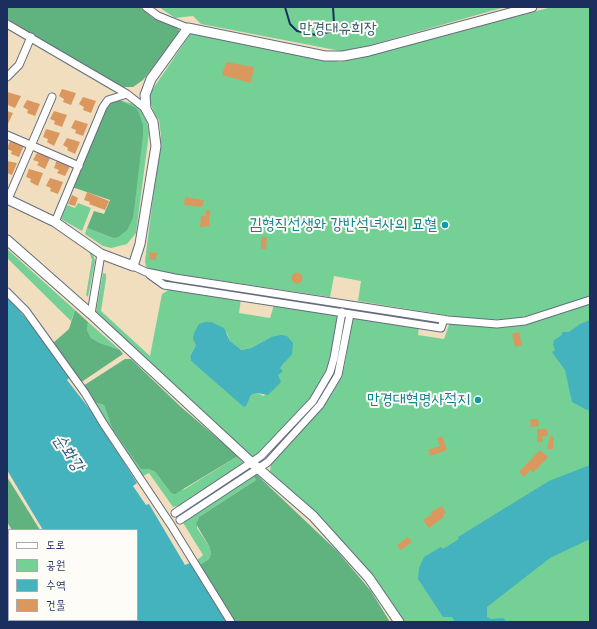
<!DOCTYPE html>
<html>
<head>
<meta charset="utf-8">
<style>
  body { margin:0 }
  #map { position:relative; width:597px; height:629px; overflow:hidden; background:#f0debe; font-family:Caveat,"Poor Story",sans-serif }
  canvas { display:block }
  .frame { position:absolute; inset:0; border:8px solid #1b2f5e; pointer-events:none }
  .legend { position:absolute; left:8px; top:529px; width:130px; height:92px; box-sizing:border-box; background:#fdfcf7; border:1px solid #a3aaba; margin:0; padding:5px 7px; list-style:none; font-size:12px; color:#1b2f5e }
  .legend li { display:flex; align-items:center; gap:8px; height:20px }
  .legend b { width:20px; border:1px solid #a3aaba }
</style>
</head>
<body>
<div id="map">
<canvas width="597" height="629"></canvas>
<div class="frame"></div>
<ul class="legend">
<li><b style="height:5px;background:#fff"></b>도로</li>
<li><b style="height:11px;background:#75d096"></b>공원</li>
<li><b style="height:11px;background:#44b3bd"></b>수역</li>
<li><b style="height:11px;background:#da985f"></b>건물</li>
</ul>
</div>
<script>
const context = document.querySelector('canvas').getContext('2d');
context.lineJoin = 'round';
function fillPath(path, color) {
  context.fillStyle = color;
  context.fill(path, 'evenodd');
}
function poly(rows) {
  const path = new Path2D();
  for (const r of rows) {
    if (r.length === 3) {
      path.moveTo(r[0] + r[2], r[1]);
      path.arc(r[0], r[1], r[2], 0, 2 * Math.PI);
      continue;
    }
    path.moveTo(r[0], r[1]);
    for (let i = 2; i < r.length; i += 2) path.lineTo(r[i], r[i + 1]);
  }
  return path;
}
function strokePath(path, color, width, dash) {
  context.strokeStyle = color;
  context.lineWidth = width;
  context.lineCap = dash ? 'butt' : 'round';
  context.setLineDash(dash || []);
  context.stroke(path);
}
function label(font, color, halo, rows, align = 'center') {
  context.font = font + ' Caveat,"Poor Story",sans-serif';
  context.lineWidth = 4;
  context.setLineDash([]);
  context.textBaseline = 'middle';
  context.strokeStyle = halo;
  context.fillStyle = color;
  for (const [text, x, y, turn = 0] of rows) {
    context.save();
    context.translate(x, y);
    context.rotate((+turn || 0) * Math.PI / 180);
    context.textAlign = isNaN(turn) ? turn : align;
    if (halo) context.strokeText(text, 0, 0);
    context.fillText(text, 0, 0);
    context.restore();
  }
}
fillPath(poly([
  [159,7,505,7,346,52,201,24,193,16,175,18],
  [552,7,590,7,590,297,520,318,487,320,458,317,358,301,361,281,334,276,330,297,156,271,146,267,145,261,161,135,159,120,155,116,148,96,191,33,199,31,340,62],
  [119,100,134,104,141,110,146,117,149,133,136,233,127,244,111,248,103,246,85,234,87,228,113,238],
  [78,203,91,208,82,231,61,219,67,205,75,208],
  [88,248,92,251,95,261,88,297,86,295,92,260],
  [7,249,75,310,71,321,7,258],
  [103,273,106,274,106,279,101,311,150,356,162,294,170,289,241,299,239,313,270,318,274,305,339,315,331,361,313,395,257,456,252,456,97,316,96,312],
  [205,322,227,333,230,341,237,349,241,350,251,348,271,337,285,363,279,368,278,375,264,396,257,393,251,395,247,405,191,361,190,356,196,345],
  [590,303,590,622,404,622,373,577,352,551,270,472,271,463,323,407,336,387,344,368,353,317,419,327,418,335,444,339,450,322,505,326],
  [88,322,120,350,100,343,91,338,87,330],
  [97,403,104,405,112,428,149,469,155,472,171,493,185,489,238,456,242,461,243,465,178,506,173,507,149,473,141,477,93,404],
  [252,474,256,480,199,517,197,521,197,528,209,546,211,553,209,559,198,566,196,561,203,555,182,521]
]), '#75d096');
fillPath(poly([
  [7,7,140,7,153,18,176,27,179,30,179,35,143,80,133,87,121,87,7,19],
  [119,100,136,108,139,113,143,125,143,135,133,218,127,230,118,237,113,238,87,228,94,211,104,214,110,200,72,187,109,103],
  [75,310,88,322,87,330,91,338,100,343,120,350,123,354,80,383,53,343,69,329],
  [125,359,131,359,181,407,238,456,175,494,171,493,155,472,149,469,141,469,112,428,104,405,97,403,93,404,83,386],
  [252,474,256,474,337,551,371,591,390,622,233,622,198,566,209,559,211,553,209,546,196,524,199,517,256,480],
  [7,477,14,488,40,530,12,530,7,522]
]), '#60b27f');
fillPath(poly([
  [7,296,44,340,71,376,67,380,95,416,137,483,133,486,146,505,149,504,185,565,190,563,228,622,100,622,99,620,137,620,137,530,43,530,7,470],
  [590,320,590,410,587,410,572,402,565,370,552,352,555,350,553,345,554,340,562,335,562,332,569,332,580,324],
  [205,322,211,322,224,328,230,341,241,350,251,348,271,337,281,335,287,336,293,343,292,354,280,368,283,371,278,375,281,382,268,395,257,393,251,395,247,405,244,407,191,361,190,356,196,345,193,339,194,333,199,324],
  [590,465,590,539,550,558,487,607,487,617,491,619,503,618,507,622,455,622,452,617,443,617,418,579,419,568,424,557,441,547,443,549,459,539,458,537,549,481]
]), '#44b3bd');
fillPath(poly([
  [226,62,254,67,251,83,222,75],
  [62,89,76,93,71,105,63,102,64,99,59,96],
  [7,92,21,96,15,108,8,105],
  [83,97,96,101,91,113,83,110,84,107,79,104],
  [27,100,40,104,35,116,27,113,28,110,23,107],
  [7,111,13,113,7,126],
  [54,111,67,115,62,127,54,124,55,121,50,119],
  [75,120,88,124,83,136,75,133,76,130,71,128],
  [46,129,60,133,54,146,47,142,48,139,43,137],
  [67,138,80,142,75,154,67,150,68,148,63,145],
  [10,141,24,145,19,157,11,154,12,151,7,149],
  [37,153,51,156,45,169,37,165,39,162,33,160],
  [57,160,71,164,65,176,57,173,59,170,54,168],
  [7,161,17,163,12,175,7,173],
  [29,169,43,173,38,186,30,182,31,179,26,177],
  [50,178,63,182,58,194,50,191,51,188,46,186],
  [87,192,109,201,105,210,89,204,90,202,84,200],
  [72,195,78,198,75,206,68,204],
  [185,197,204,200,202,207,184,205],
  [206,210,210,210,209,226,200,227,201,216,206,216],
  [261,237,267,237,266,249,261,249],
  [150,252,157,253,156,260,149,259],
  [297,278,5.5],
  [519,332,522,345,515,347,512,334],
  [530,419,538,419,539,426,531,427],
  [537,429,547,429,548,436,542,436,543,442,537,442],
  [442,436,447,450,430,456,428,450,440,446,437,438],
  [550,436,554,437,553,449,547,449],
  [540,450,548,457,533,473,530,470,524,477,519,472],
  [442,506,446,513,443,514,444,517,429,528,423,520,432,514,431,512],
  [408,537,412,542,401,550,397,545]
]), '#da985f');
const minor = poly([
  [146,7,158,16,188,28],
  [7,24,127,94],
  [7,77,19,65,31,37],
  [7,135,79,166],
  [8,199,52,97],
  [55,222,103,107,108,100,127,94,146,109],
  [133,266,146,272,175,278,448,320,497,324,525,321,590,300],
  [150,275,164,285,441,328,444,319],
  [7,292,26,311,85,393,103,423,171,525,231,622],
  [91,314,101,254],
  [175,513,261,456,313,401,330,372,334,358,342,312],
  [180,520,268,462,320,405,338,375,350,314],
  [7,544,9,548],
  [53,620,54,622]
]);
const major = poly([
  [7,199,55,222,101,254,133,266,140,244,156,146,153,122,146,109,145,95,151,79,188,28,325,56,343,56,369,51,532,7],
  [7,240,91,314,252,463,313,516,369,578,399,622]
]);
strokePath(minor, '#666c80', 9);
strokePath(major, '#666c80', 11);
strokePath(minor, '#fff', 7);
strokePath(major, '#fff', 9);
strokePath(poly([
  [285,7,290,24,297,31,316,35,333,31,334,23,333,7]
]), '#1b2f5e', 2);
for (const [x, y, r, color] of [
  [445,225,4,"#0f9aa8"],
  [478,400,4,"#0f9aa8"]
]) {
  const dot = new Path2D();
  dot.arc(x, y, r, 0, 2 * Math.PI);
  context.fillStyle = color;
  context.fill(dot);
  strokePath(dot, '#fdfcf7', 1.5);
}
label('16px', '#365f6f', '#fdfcf7', [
  ["만경대유희장",338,29]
]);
label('16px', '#0d838f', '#fdfcf7', [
  ["김형직선생와 강반석녀사의 묘혈",437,225],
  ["만경대혁명사적지",470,400]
], 'right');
label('italic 17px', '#295d7f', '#fdfcf7', [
  ["순화강",68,453,56]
]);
</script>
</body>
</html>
